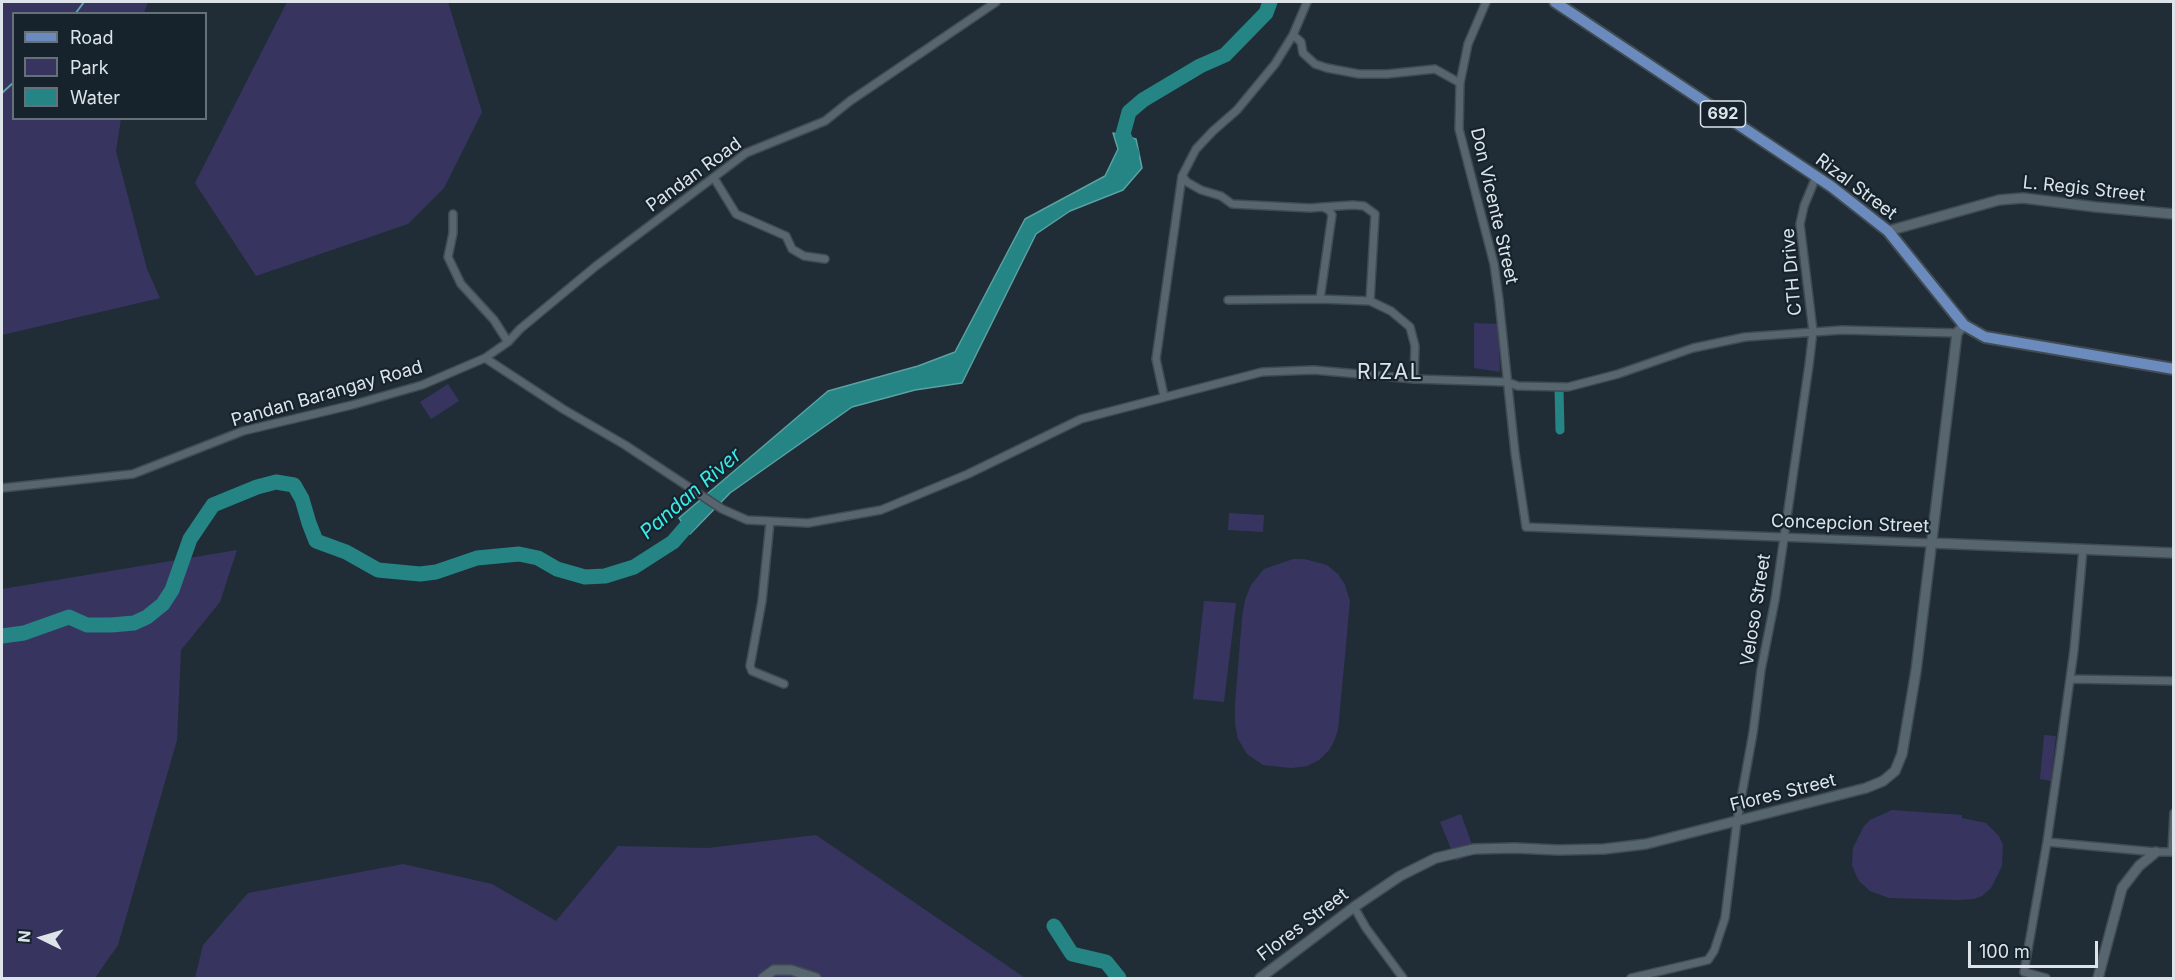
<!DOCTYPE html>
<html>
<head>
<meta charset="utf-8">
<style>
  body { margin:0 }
  #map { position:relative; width:2175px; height:980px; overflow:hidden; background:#202d36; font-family:Inter,sans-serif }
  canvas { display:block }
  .frame { position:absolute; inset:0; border:3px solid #dce4ea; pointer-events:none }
  .legend { position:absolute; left:12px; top:12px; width:195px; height:108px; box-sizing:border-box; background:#17232c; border:2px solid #667078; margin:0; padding:8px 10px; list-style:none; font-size:18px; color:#dce4ea }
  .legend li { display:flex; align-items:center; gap:12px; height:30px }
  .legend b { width:30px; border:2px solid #667078 }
  .north { position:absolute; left:12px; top:908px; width:60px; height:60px; -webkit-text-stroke:4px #17232c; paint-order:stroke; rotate:275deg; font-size:16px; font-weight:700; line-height:24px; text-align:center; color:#dce4ea }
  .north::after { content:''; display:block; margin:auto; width:21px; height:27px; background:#dce4ea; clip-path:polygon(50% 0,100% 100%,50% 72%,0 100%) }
  .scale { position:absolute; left:1968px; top:941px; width:130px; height:27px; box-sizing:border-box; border:3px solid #dce4ea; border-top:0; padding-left:8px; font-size:18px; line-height:21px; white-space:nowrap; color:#dce4ea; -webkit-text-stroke:4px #17232c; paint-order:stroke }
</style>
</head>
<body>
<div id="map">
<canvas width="2175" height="980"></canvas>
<div class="frame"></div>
<ul class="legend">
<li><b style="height:8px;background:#6b8bbe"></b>Road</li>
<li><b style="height:16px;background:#373560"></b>Park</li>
<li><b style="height:16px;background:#248584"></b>Water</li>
</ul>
<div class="north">N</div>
<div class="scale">100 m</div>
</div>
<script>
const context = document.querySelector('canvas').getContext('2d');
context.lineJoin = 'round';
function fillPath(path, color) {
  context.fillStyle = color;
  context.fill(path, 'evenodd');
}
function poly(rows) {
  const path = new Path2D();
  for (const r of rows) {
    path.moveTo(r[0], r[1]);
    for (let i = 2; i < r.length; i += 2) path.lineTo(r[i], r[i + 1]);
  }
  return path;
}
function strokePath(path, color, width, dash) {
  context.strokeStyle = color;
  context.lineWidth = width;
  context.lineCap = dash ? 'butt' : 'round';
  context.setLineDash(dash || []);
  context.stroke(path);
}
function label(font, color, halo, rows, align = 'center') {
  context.font = font + ' Inter,sans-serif';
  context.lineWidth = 4.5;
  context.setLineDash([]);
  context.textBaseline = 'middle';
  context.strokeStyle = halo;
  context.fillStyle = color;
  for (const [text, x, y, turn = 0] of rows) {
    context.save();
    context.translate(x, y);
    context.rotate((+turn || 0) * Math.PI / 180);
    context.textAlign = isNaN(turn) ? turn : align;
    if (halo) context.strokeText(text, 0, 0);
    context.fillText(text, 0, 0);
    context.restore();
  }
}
fillPath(poly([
  [2,2,148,2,144,13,14,14,14,118,121,119,116,151,147,269,160,298,2,335],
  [287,2,448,2,482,112,444,188,408,224,256,276,195,183],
  [1474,323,1498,324,1500,372,1474,368],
  [448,384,459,401,431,419,420,402],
  [1229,513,1264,515,1263,532,1228,530],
  [237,550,220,602,181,650,177,740,118,945,95,978,2,978,2,589],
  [1293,559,1304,559,1327,565,1338,574,1345,585,1350,601,1338,730,1334,741,1330,749,1319,760,1307,766,1291,768,1263,765,1247,754,1238,739,1235,724,1235,704,1242,618,1245,600,1251,585,1264,569],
  [1204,601,1236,603,1224,702,1193,699],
  [2044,735,2056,736,2051,781,2040,779],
  [1892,810,1962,815,1962,818,1986,823,1999,836,2003,845,2002,866,1991,888,1982,896,1974,899,1958,900,1889,898,1870,891,1859,881,1855,873,1852,865,1853,848,1864,826,1870,820],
  [1461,814,1475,853,1456,861,1440,822],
  [816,835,1025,978,195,978,203,945,248,893,403,864,492,884,556,921,618,846,708,848]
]), '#373560');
const water = poly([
  [1113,133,1136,139,1142,168,1123,190,1070,211,1036,234,962,383,915,390,852,407,730,493,690,534,679,518,828,391,918,366,955,352,1025,219,1105,176,1118,149,1113,133]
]);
fillPath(water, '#248584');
strokePath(water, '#5ba2a3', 1.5);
strokePath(poly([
  [75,14,84,2],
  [2,93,14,82]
]), '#5ba2a3', 2);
strokePath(poly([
  [1559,388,1560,430]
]), '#248584', 9);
strokePath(poly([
  [1132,154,1123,134,1129,112,1143,100,1200,66,1225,55,1266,13,1270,2],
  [2,636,24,633,69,617,87,625,111,625,134,623,147,617,163,604,172,590,190,539,213,505,257,487,276,482,294,485,302,499,309,523,316,541,346,552,378,570,420,574,436,572,477,558,519,554,538,558,557,569,585,577,605,576,634,567,673,542,699,512],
  [1054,926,1072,954,1106,962,1119,978]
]), '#248584', 15);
const minor = poly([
  [1307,2,1293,35,1275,64,1237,110,1213,131,1196,149,1182,176,1187,182,1201,190,1221,196,1232,204,1310,208,1323,207,1329,210,1332,215,1320,299],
  [1486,2,1468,44,1460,83,1459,129,1494,264,1499,300,1515,453,1526,527,1931,543],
  [1293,35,1301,42,1303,53,1315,64,1327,68,1359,74,1387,74,1435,69,1460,83],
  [714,178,736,214,786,236,792,249,804,256,825,259],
  [1323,207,1353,205,1364,206,1375,214,1370,301],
  [453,214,453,233,448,257,461,284,494,320,508,342],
  [1228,300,1320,299,1370,301,1391,311,1410,327,1415,346,1414,379],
  [485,358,563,409,625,445,722,509,747,520,808,523,881,510,968,474,1081,419,1262,372,1314,370,1414,379,1507,382,1518,386,1568,387,1618,374,1693,348,1745,337,1842,330,1957,333],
  [1164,396,1156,359,1182,176],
  [2,488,133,474,243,431,352,405,422,385,485,358,508,342,520,329,596,266,746,153,825,121,850,101,996,2],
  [770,522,762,601,750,666,752,671,784,684],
  [2070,679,2174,681],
  [2047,842,2156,852,2174,852],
  [2172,852,2174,813],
  [1354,907,1366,928,1403,978],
  [1631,978,1708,960,1714,951,1725,918,1737,821,1753,733,1761,670,1775,600,1809,365,1813,331,1800,224,1804,206,1816,177],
  [2046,978,2024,972,2047,842,2059,759,2074,650,2083,549]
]);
const tertiary = poly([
  [1888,231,1999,200,2023,198,2096,207,2174,214],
  [1931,543,2174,553],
  [763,978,774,970,791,970,816,978],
  [1260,978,1354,907,1400,876,1436,858,1474,849,1515,848,1558,850,1604,849,1646,844,1866,788,1883,781,1895,771,1902,754,1916,671,1957,333,1964,325],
  [2098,978,2122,888,2139,866,2156,852]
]);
const primary = poly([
  [1555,2,1832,187,1888,231,1955,314,1964,325,1985,337,2174,369]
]);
strokePath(minor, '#404b52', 10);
strokePath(tertiary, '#404b52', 12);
strokePath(primary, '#404b52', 14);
strokePath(minor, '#57656f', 7);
strokePath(tertiary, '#57656f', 9);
strokePath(primary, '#6b8bbe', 10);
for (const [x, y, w] of [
  [1723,114,45]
]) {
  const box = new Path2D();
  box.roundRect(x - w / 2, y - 13, w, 26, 4.5);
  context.fillStyle = '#17232c';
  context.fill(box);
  strokePath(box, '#dce4ea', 1.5);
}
label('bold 16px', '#dce4ea', null, [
  ["692",1723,114]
]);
label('18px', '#dce4ea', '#17232c', [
  ["Pandan Road",694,175,-36],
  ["Rizal Street",1856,187,37],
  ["L. Regis Street",2084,189,6],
  ["Don Vicente Street",1494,206,77],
  ["CTH Drive",1792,272,-95],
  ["Pandan Barangay Road",327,394,-16],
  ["Concepcion Street",1850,524,2],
  ["Veloso Street",1756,610,-81],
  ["Flores Street",1783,793,-14],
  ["Flores Street",1303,925,-37]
]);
label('italic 20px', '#36edeb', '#17232c', [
  ["Pandan River",691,494,-41]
]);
context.letterSpacing = '1.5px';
label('21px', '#dce4ea', '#17232c', [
  ["RIZAL",1390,373]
]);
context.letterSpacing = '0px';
</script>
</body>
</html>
